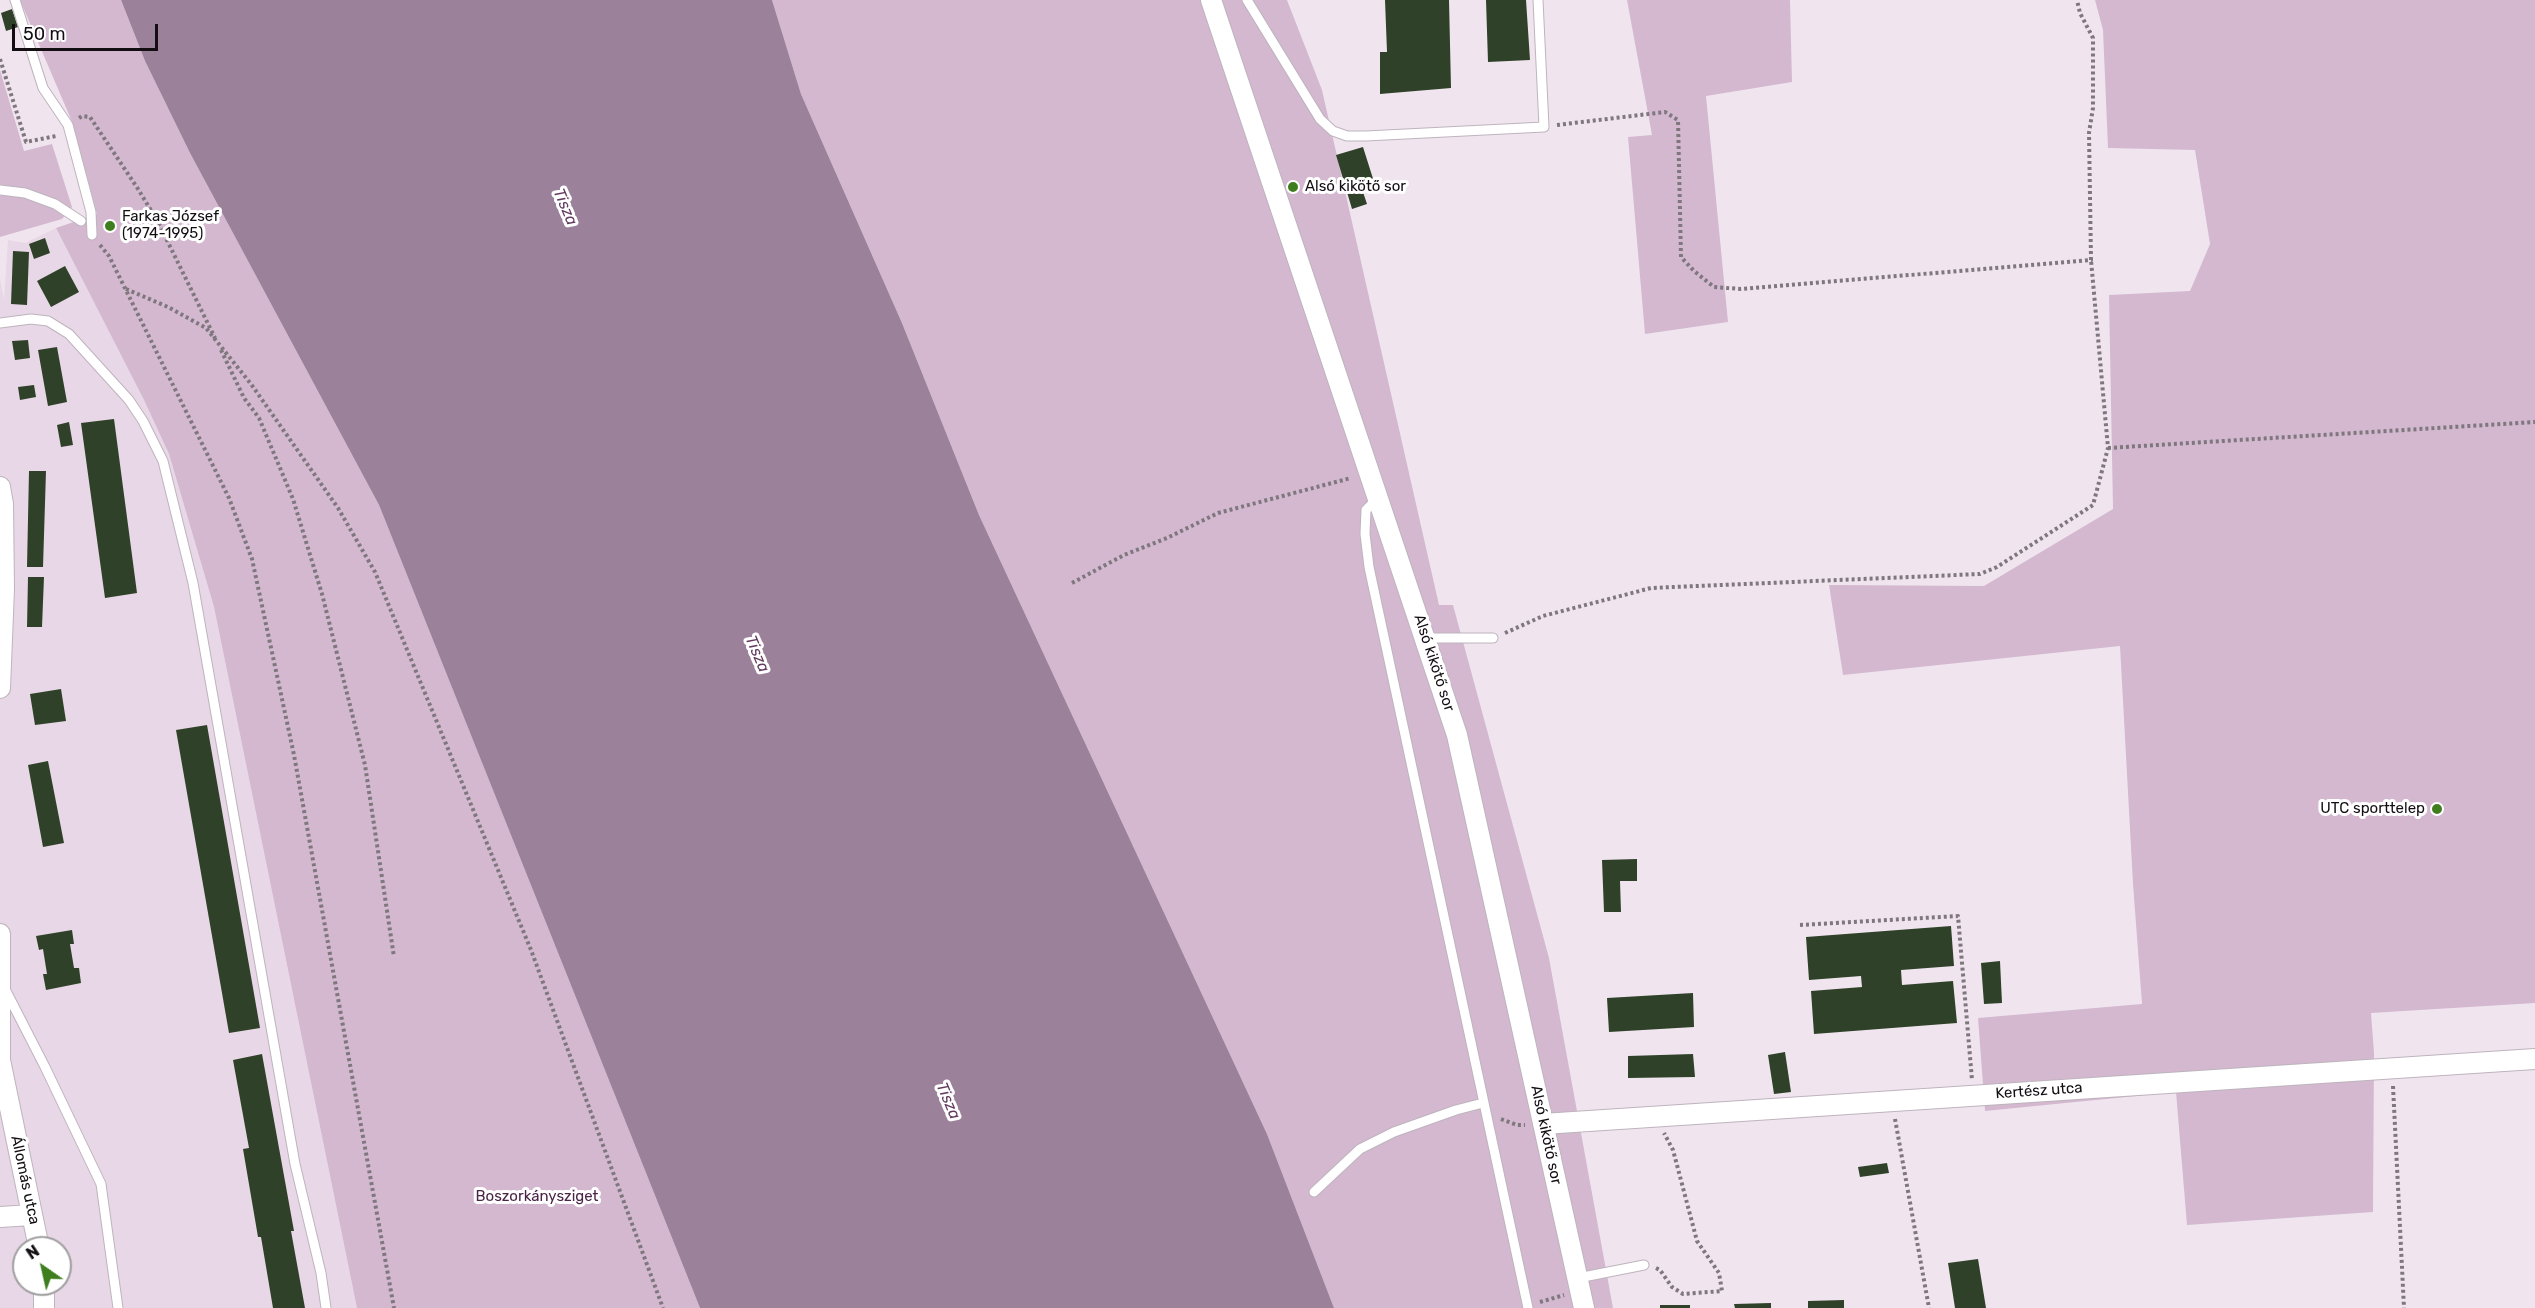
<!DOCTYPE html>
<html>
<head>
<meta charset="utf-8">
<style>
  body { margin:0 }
  #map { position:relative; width:2535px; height:1308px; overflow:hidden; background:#f0e5ef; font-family:Rubik,sans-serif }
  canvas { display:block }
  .north { position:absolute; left:12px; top:1236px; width:60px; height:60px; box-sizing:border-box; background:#fff; border:2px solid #a09fa0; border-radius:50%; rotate:326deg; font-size:16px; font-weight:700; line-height:24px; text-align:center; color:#120e12 }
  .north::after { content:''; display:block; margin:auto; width:21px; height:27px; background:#3e7e1e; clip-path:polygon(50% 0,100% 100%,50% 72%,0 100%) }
  .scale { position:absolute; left:12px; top:24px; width:146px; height:27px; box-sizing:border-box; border:3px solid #120e12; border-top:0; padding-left:8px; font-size:18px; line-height:21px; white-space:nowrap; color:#120e12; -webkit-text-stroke:4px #fff; paint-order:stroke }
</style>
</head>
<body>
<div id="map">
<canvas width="2535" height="1308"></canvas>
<div class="north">N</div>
<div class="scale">50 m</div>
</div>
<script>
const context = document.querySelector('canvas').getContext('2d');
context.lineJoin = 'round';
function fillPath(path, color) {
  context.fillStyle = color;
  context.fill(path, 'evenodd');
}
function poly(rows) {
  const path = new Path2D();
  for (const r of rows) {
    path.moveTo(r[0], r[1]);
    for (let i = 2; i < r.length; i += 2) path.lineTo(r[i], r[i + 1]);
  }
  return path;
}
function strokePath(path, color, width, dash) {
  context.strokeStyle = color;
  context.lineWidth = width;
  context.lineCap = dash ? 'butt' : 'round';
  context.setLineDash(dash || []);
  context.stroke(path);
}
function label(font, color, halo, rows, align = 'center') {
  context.font = font + ' Rubik,sans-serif';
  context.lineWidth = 6;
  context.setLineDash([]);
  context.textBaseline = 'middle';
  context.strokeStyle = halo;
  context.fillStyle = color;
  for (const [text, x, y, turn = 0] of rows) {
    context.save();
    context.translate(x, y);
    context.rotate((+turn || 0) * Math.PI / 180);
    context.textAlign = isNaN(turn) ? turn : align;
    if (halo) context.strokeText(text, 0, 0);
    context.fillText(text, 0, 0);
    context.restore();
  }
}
fillPath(poly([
  [56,228,144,400,169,454,214,607,357,1308,0,1308,0,278,4,300,8,240,25,243],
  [24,1248,60,1248,60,1284,24,1284]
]), '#e8d7e6');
fillPath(poly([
  [20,0,121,0,145,61,190,153,379,505,700,1308,357,1308,214,607,169,454,144,400,56,228,97,214,73,124],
  [772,0,1287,0,1322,90,1439,605,1453,605,1549,958,1613,1308,1334,1308,1267,1134,979,515,902,323,801,94],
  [1627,0,1790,0,1792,82,1706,96,1728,322,1645,334,1628,137,1652,135],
  [2095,0,2535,0,2535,1003,2371,1013,2374,1053,2373,1212,2187,1225,2176,1092,1985,1111,1978,1018,2142,1004,2133,884,2120,646,1843,675,1829,585,1984,586,2113,509,2109,295,2190,291,2210,244,2195,150,2108,148,2103,30],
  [0,70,24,151,52,144,72,207,62,219,0,237]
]), '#d3b8d0');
fillPath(poly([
  [121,0,772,0,801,94,902,323,979,515,1267,1134,1334,1308,700,1308,379,505,190,153,145,61]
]), '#9c819a');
fillPath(poly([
  [1385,0,1449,0,1451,88,1380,94,1380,52,1387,52],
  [1486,0,1526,0,1530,60,1488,62],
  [12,9,18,27,6,31,1,13],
  [1363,147,1375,185,1362,189,1367,204,1352,209,1336,155],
  [45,238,50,253,34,259,29,244],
  [13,251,29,252,27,305,11,304],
  [65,266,79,292,51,307,37,281],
  [28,340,30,358,15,360,12,341],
  [57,347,67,402,48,406,38,350],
  [34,385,36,397,20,400,18,387],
  [114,419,137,593,105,598,81,423],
  [69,422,73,445,61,447,57,425],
  [29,471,46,471,43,567,27,567],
  [28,577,44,577,42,627,27,627],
  [61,689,66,721,35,725,30,694],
  [207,725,260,1028,229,1033,176,730],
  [48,761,64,843,43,847,28,765],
  [1637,859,1637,881,1620,881,1621,912,1604,912,1602,860],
  [1951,926,1954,966,1901,970,1902,985,1953,981,1957,1023,1814,1034,1811,991,1862,987,1861,976,1809,980,1806,937],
  [72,930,74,944,70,944,74,968,79,968,81,983,46,990,43,974,47,974,43,949,39,950,36,936],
  [2000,961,2002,1003,1984,1004,1981,963],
  [1693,993,1694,1027,1609,1032,1607,998],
  [1785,1052,1791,1092,1774,1094,1768,1055],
  [262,1054,294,1231,291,1231,305,1308,273,1308,261,1237,258,1237,243,1149,249,1148,233,1060],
  [1693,1054,1695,1077,1628,1078,1628,1056],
  [1887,1163,1889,1173,1860,1177,1858,1167],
  [1978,1259,1986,1308,1955,1308,1948,1263],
  [1844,1300,1844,1308,1808,1308,1808,1301],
  [1771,1303,1771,1308,1735,1308,1734,1304],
  [1660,1305,1690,1305,1690,1308,1660,1308]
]), '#2f4128');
const lane = poly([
  [15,0,43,88,68,125,91,212,92,235],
  [1247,0,1320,119,1333,131,1347,136,1366,136,1544,127,1538,0],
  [0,190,25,193,55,204,81,221],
  [0,323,31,319,48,321,69,334,129,400,143,421,163,461,193,583,295,1164,321,1273,326,1308],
  [1378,498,1366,510,1365,534,1369,567,1528,1308],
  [1426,638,1493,638],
  [5,989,45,1067,101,1184,118,1308],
  [1314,1192,1360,1149,1394,1132,1456,1110,1483,1103],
  [1578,1278,1644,1265]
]);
const street = poly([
  [1211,0,1457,735,1584,1308],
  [0,487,3,504,4,589,0,688],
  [0,934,0,1060,39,1248],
  [1543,1124,2535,1059],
  [0,1217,31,1215],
  [44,1284,44,1308]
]);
strokePath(lane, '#beb4bd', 11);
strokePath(street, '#beb4bd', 22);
strokePath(poly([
  [0,59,26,142,56,136],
  [79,118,82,116,90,117,138,189,158,222,215,338],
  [1557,125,1665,112,1678,120,1681,257,1694,271,1714,287,1741,289,2091,260,2089,133,2093,108,2093,38,2080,13,2077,0],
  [100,245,109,256,229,498,252,559,294,755,394,1308],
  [126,289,168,307,206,328,251,384,338,508,375,572,531,950,663,1308],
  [221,350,244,398,259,418,293,499,322,594,365,765,394,957],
  [2108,448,2535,422],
  [1072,583,1124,555,1167,538,1218,513,1351,478],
  [1505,633,1543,616,1651,588,1980,574,1997,567,2093,505,2108,448,2091,260],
  [1800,925,1958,916,1972,1080],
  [2393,1086,2404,1308],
  [1501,1119,1517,1125,1525,1125],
  [1895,1119,1929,1308],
  [1656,1268,1660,1270,1672,1287,1683,1294,1722,1291,1719,1273,1697,1241,1673,1150,1664,1133],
  [1540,1302,1564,1295]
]), '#7f777e', 4, [3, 3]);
strokePath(lane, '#fff', 9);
strokePath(street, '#fff', 20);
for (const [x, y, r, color] of [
  [1293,187,6,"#3e7e1e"],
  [110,226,6,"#3e7e1e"],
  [2437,809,6,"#3e7e1e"]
]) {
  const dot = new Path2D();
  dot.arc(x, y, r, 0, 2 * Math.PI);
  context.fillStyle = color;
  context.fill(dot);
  strokePath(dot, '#fff', 2);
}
label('15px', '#120e12', '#fff', [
  ["Alsó kikötő sor",1305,187],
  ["Farkas József",122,217],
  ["(1974-1995)",122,234],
  ["UTC sporttelep",2425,809,"right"]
], 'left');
label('15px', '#120e12', '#fff', [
  ["Alsó kikötő sor",1434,663,72],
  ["Kertész utca",2039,1091,-4],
  ["Alsó kikötő sor",1546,1135,78],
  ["Állomás utca",25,1180,78]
]);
label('15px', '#4a2447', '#fff', [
  ["Boszorkánysziget",537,1197]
]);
label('italic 16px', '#643c61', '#fff', [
  ["Tisza",565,207,67],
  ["Tisza",757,654,67],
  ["Tisza",948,1101,67]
]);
</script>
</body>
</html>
